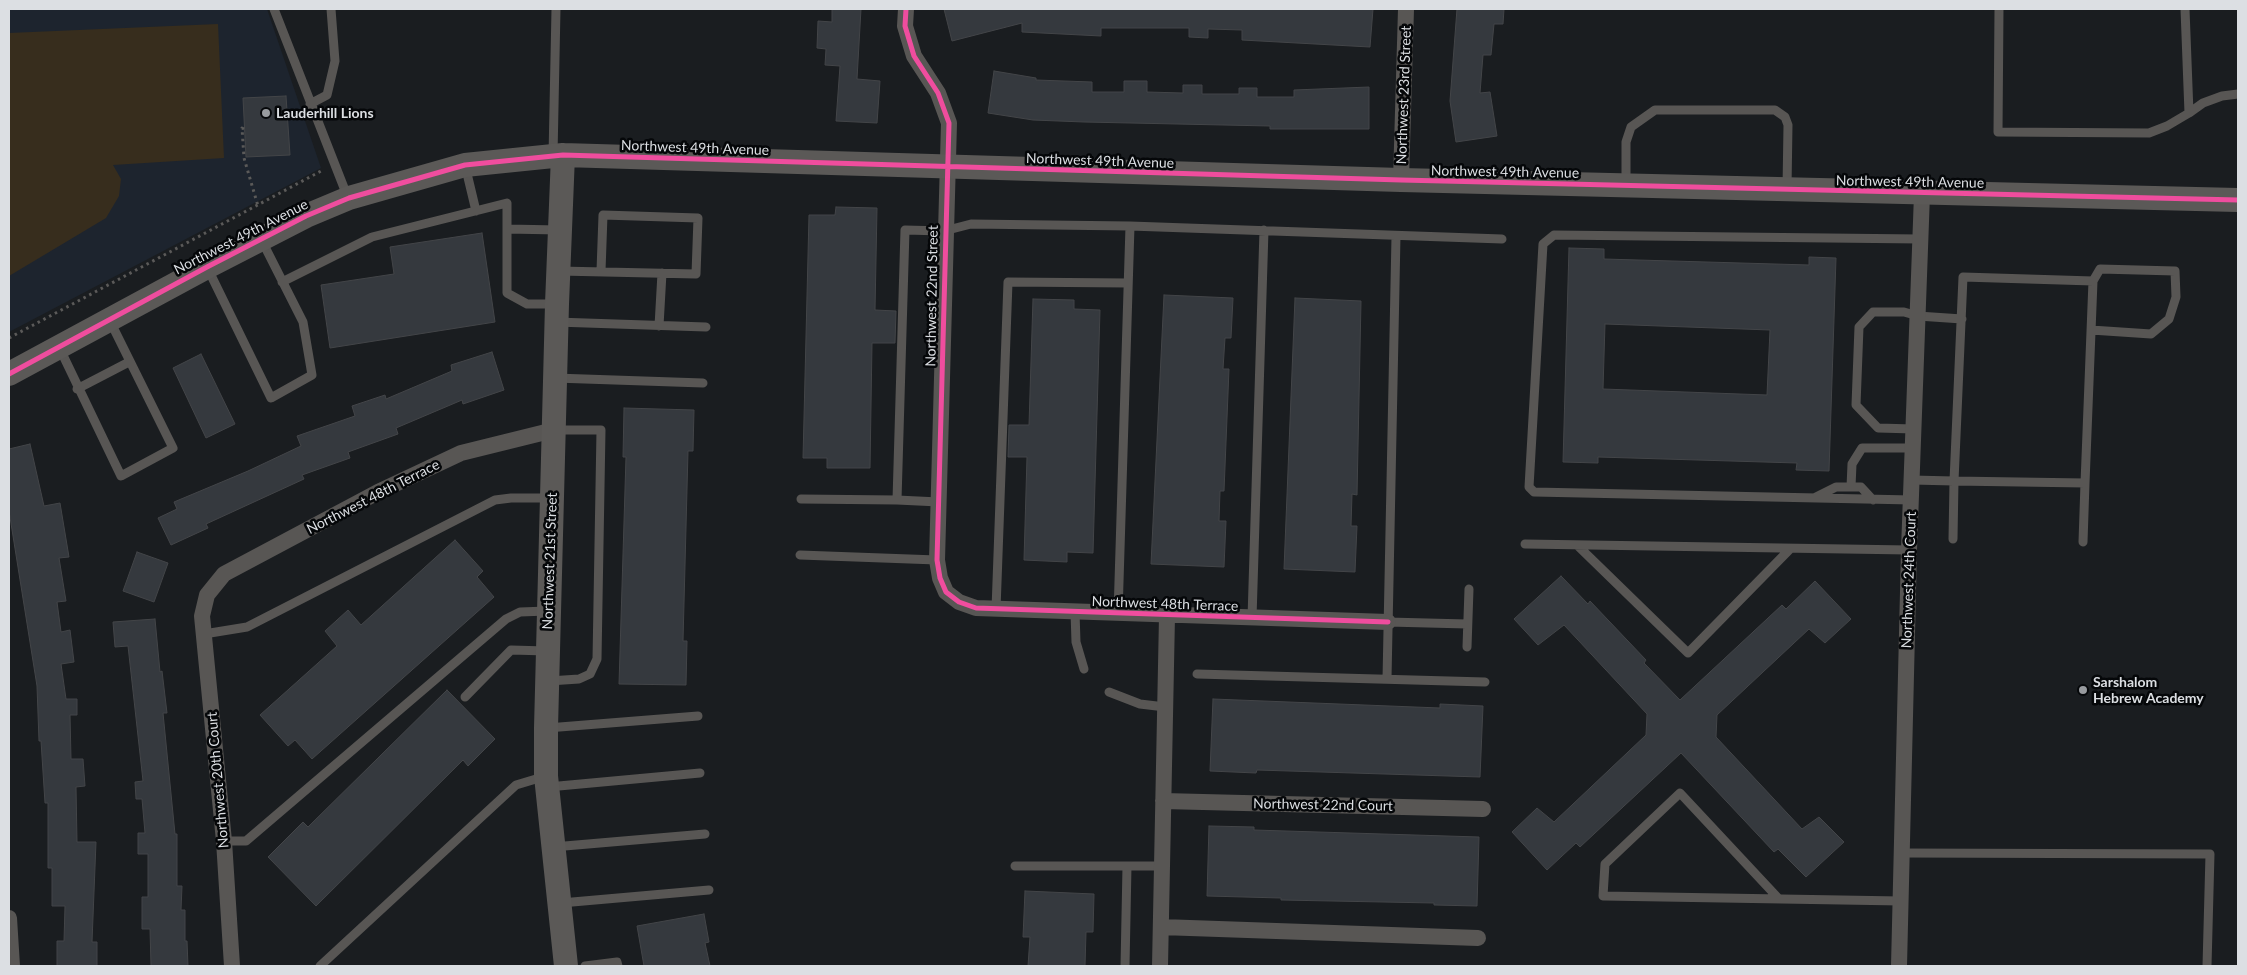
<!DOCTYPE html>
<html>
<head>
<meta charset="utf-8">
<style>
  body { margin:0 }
  #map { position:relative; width:2247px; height:975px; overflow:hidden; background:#1a1d20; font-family:Lato,sans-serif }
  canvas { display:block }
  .frame { position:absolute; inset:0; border:10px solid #dcdfe3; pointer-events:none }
</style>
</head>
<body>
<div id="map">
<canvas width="2247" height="975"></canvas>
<div class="frame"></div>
</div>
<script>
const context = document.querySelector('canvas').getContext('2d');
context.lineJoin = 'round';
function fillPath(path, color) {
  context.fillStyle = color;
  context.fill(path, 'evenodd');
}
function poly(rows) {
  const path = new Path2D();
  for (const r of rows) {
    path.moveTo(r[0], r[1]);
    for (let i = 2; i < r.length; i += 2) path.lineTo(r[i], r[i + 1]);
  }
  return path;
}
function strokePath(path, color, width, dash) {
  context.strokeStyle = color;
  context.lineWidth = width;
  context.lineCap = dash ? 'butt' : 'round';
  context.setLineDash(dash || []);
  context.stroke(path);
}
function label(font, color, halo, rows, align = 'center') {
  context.font = font + ' Lato,sans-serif';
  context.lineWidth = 5;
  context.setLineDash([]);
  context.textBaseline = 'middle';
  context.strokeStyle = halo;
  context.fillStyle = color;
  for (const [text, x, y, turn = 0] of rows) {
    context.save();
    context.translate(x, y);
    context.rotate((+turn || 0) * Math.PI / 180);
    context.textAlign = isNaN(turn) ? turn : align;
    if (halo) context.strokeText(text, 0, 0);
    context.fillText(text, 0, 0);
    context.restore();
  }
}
fillPath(poly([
  [9,9,267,9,321,168,9,332]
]), '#1d242e');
fillPath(poly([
  [218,24,224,158,113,165,121,179,119,196,106,218,9,276,9,33]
]), '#372d1d');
const building = poly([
  [832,9,861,9,857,79,880,81,877,123,836,121,840,66,825,65,826,49,817,48,818,21,832,22,832,9],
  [944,9,1373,9,1370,47,1242,40,1242,30,1208,29,1208,38,1189,37,1189,28,1101,28,1101,36,1022,32,1022,23,952,41,944,9],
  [1457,9,1504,9,1503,24,1494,24,1491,55,1483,55,1480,93,1490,92,1497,136,1456,142,1450,101,1457,9],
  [994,71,1036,78,1036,80,1092,82,1092,92,1124,92,1124,81,1147,81,1147,92,1183,93,1183,85,1202,85,1202,94,1239,94,1239,88,1257,88,1257,97,1294,97,1294,90,1369,87,1369,129,1270,129,1270,126,1084,122,1033,120,988,113,994,71],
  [286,96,290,155,246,157,243,98,286,96],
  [836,207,877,208,875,310,896,311,895,343,872,343,870,468,827,468,827,458,803,458,809,215,835,215,836,207],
  [482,233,495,322,330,348,321,285,394,274,390,247,482,233],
  [1569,248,1604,249,1604,259,1809,265,1809,257,1836,258,1829,471,1796,470,1797,463,1598,457,1598,463,1563,462,1569,248],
  [1605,324,1770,330,1767,395,1603,389,1605,324],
  [1164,295,1233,298,1231,338,1225,338,1223,369,1229,369,1224,491,1220,491,1219,521,1226,521,1224,567,1151,564,1164,295],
  [1295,298,1361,301,1357,495,1352,494,1351,526,1357,526,1355,572,1284,569,1295,298],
  [1033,299,1074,300,1074,309,1100,310,1093,553,1067,552,1067,562,1024,560,1027,457,1008,457,1009,425,1029,425,1033,299],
  [492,352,504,390,463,404,462,400,396,428,398,434,348,452,350,458,302,475,304,479,206,524,208,528,171,545,158,518,177,509,174,502,248,471,301,446,297,436,355,416,352,406,385,395,386,399,452,371,451,365,492,352],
  [201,354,235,424,206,438,173,368,201,354],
  [624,408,694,410,693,451,688,451,683,641,687,641,686,685,619,684,626,457,623,457,624,408],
  [30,444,44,506,60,503,69,557,59,558,66,601,57,602,61,632,70,630,74,662,61,664,66,699,77,699,77,715,70,715,71,759,83,759,85,786,76,787,77,842,96,842,92,942,97,942,97,966,57,966,57,941,64,941,65,906,52,906,52,868,48,868,48,803,45,803,41,741,39,741,37,686,9,511,9,449,30,444],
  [455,540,483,571,477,577,494,597,312,759,295,740,288,746,260,715,337,646,325,631,348,610,361,625,455,540],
  [137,552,168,563,154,602,123,591,137,552],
  [1561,576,1588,604,1590,601,1646,660,1644,663,1680,700,1782,605,1786,609,1815,581,1851,619,1825,643,1809,629,1717,715,1716,737,1802,829,1819,817,1844,842,1806,877,1778,849,1774,852,1681,753,1580,847,1576,843,1547,870,1512,832,1537,808,1554,822,1646,735,1647,714,1564,625,1538,645,1514,619,1561,576],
  [155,619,160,672,162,671,167,713,163,713,175,834,177,834,177,886,182,886,181,910,185,910,185,941,187,941,188,966,151,966,150,929,142,929,142,897,148,897,148,854,138,854,138,833,145,833,142,799,136,799,135,782,143,781,128,646,115,647,113,622,155,619],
  [447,690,495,739,468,766,463,760,316,906,268,857,303,822,308,827,447,690],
  [1213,699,1440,708,1440,704,1483,706,1480,777,1257,770,1256,773,1210,771,1213,699],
  [1209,826,1254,827,1254,830,1479,837,1477,906,1434,905,1434,903,1281,900,1281,898,1207,896,1209,826],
  [1025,891,1094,894,1093,932,1086,932,1085,966,1028,966,1030,937,1023,937,1025,891],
  [704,914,709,942,705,943,710,966,644,966,637,926,704,914]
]);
fillPath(building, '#35393e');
strokePath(building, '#434548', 1);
strokePath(poly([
  [244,129,242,128,244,158,258,206],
  [9,338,323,170]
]), '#5b5a59', 3, [2.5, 4]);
strokePath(poly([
  [274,9,348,198],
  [1999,9,1998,132,2149,133,2167,126,2189,113],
  [2185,9,2189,113,2203,103,2222,96,2238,94],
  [310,104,327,95,335,61,331,9],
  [553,156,556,9],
  [465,165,476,211],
  [1626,185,1626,142,1631,127,1655,110,1775,110,1785,117,1788,125,1787,188],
  [507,229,559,230],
  [207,267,271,398,312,375,303,322,261,239],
  [559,271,696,274,698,218,603,215,601,271],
  [282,282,372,237,507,203,507,293,527,304,555,304],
  [556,322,706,327],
  [659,326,662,273],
  [2091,330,2151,334,2169,319,2176,297,2175,271,2100,269,2093,281],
  [60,349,121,476,173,448,110,321],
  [555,378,703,383],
  [77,389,129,362],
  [1914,429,1878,428,1856,405,1859,327,1873,312,1904,312,1918,316,1962,319],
  [1912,480,1954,481,2085,483,2093,281,1963,277,1954,481,1953,539],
  [1851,487,1852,464,1862,448,1913,448],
  [1816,497,1836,487,1861,487,1873,500],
  [801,499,897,500,905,230,944,231,971,224,1130,226,1502,239],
  [897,500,939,502],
  [1912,500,1534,492,1529,487,1543,244,1554,235,1920,239],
  [2083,542,2085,483],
  [1525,544,1909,550],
  [1577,545,1688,653,1790,549],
  [800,555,937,560],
  [996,609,1008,282,1128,283],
  [1075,612,1076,642,1084,669],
  [1118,614,1130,226],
  [1252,618,1264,230],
  [1388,622,1467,624],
  [204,634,247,627,495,500,511,498,551,498],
  [1467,647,1469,589],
  [1197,674,1485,682],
  [1387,679,1396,236],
  [549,681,579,679,590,674,597,659,601,430,555,430],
  [1109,692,1140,704,1165,707],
  [465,697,511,650,547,651],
  [547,728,698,716],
  [548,787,700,773],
  [224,841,246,841,506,619,520,612,547,611],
  [553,847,705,834],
  [1902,853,2210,854,2207,966],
  [1015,866,1162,866],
  [1779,899,1680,793,1605,864,1603,896,1901,901],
  [561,903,709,890],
  [320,966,516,785,546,776],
  [585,966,617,962,618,966],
  [1125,966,1127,866]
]), '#585654', 9);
strokePath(poly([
  [906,9,905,26,914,56,938,93,949,123,937,560,940,578,946,592,959,602,976,608,1388,622],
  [1401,180,1406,9],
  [1163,801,1483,809],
  [9,918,12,966],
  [1161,927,1478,938],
  [232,966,224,841,202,616,207,595,224,574,378,492,461,453,554,430],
  [1160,966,1167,616],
  [1899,966,1909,550,1922,194]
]), '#585654', 16);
strokePath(poly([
  [563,155,557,304,546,728,546,776,566,966],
  [9,374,207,267,306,216,349,198,465,165,563,155,1401,180,2238,200]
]), '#5b5957', 24);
strokePath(poly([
  [906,9,905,26,914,56,938,93,949,123,937,560,940,578,946,592,959,602,976,608,1388,622],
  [9,374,207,267,306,216,349,198,465,165,563,155,1401,180,2238,200]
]), '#ef4d9e', 5);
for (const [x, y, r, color] of [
  [266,113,5,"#989b9f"],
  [2083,690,5,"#989b9f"]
]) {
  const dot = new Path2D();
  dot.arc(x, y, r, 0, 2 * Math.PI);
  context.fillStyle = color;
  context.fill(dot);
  strokePath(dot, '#050709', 2);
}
label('14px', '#dcdfe3', '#050709', [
  ["Northwest 23rd Street",1404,95,-88],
  ["Northwest 49th Avenue",695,148,2],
  ["Northwest 49th Avenue",1100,161,2],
  ["Northwest 49th Avenue",1505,172,1],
  ["Northwest 49th Avenue",1910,182,1],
  ["Northwest 49th Avenue",241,237,-27],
  ["Northwest 22nd Street",932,296,-89],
  ["Northwest 48th Terrace",373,497,-27],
  ["Northwest 21st Street",550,561,-88],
  ["Northwest 24th Court",1909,580,-88],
  ["Northwest 48th Terrace",1165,604,2],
  ["Northwest 20th Court",218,780,-95],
  ["Northwest 22nd Court",1323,805,1]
]);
label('bold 14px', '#dcdfe3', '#050709', [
  ["Lauderhill Lions",276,113],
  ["Sarshalom",2093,682],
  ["Hebrew Academy",2093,698]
], 'left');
</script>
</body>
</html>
